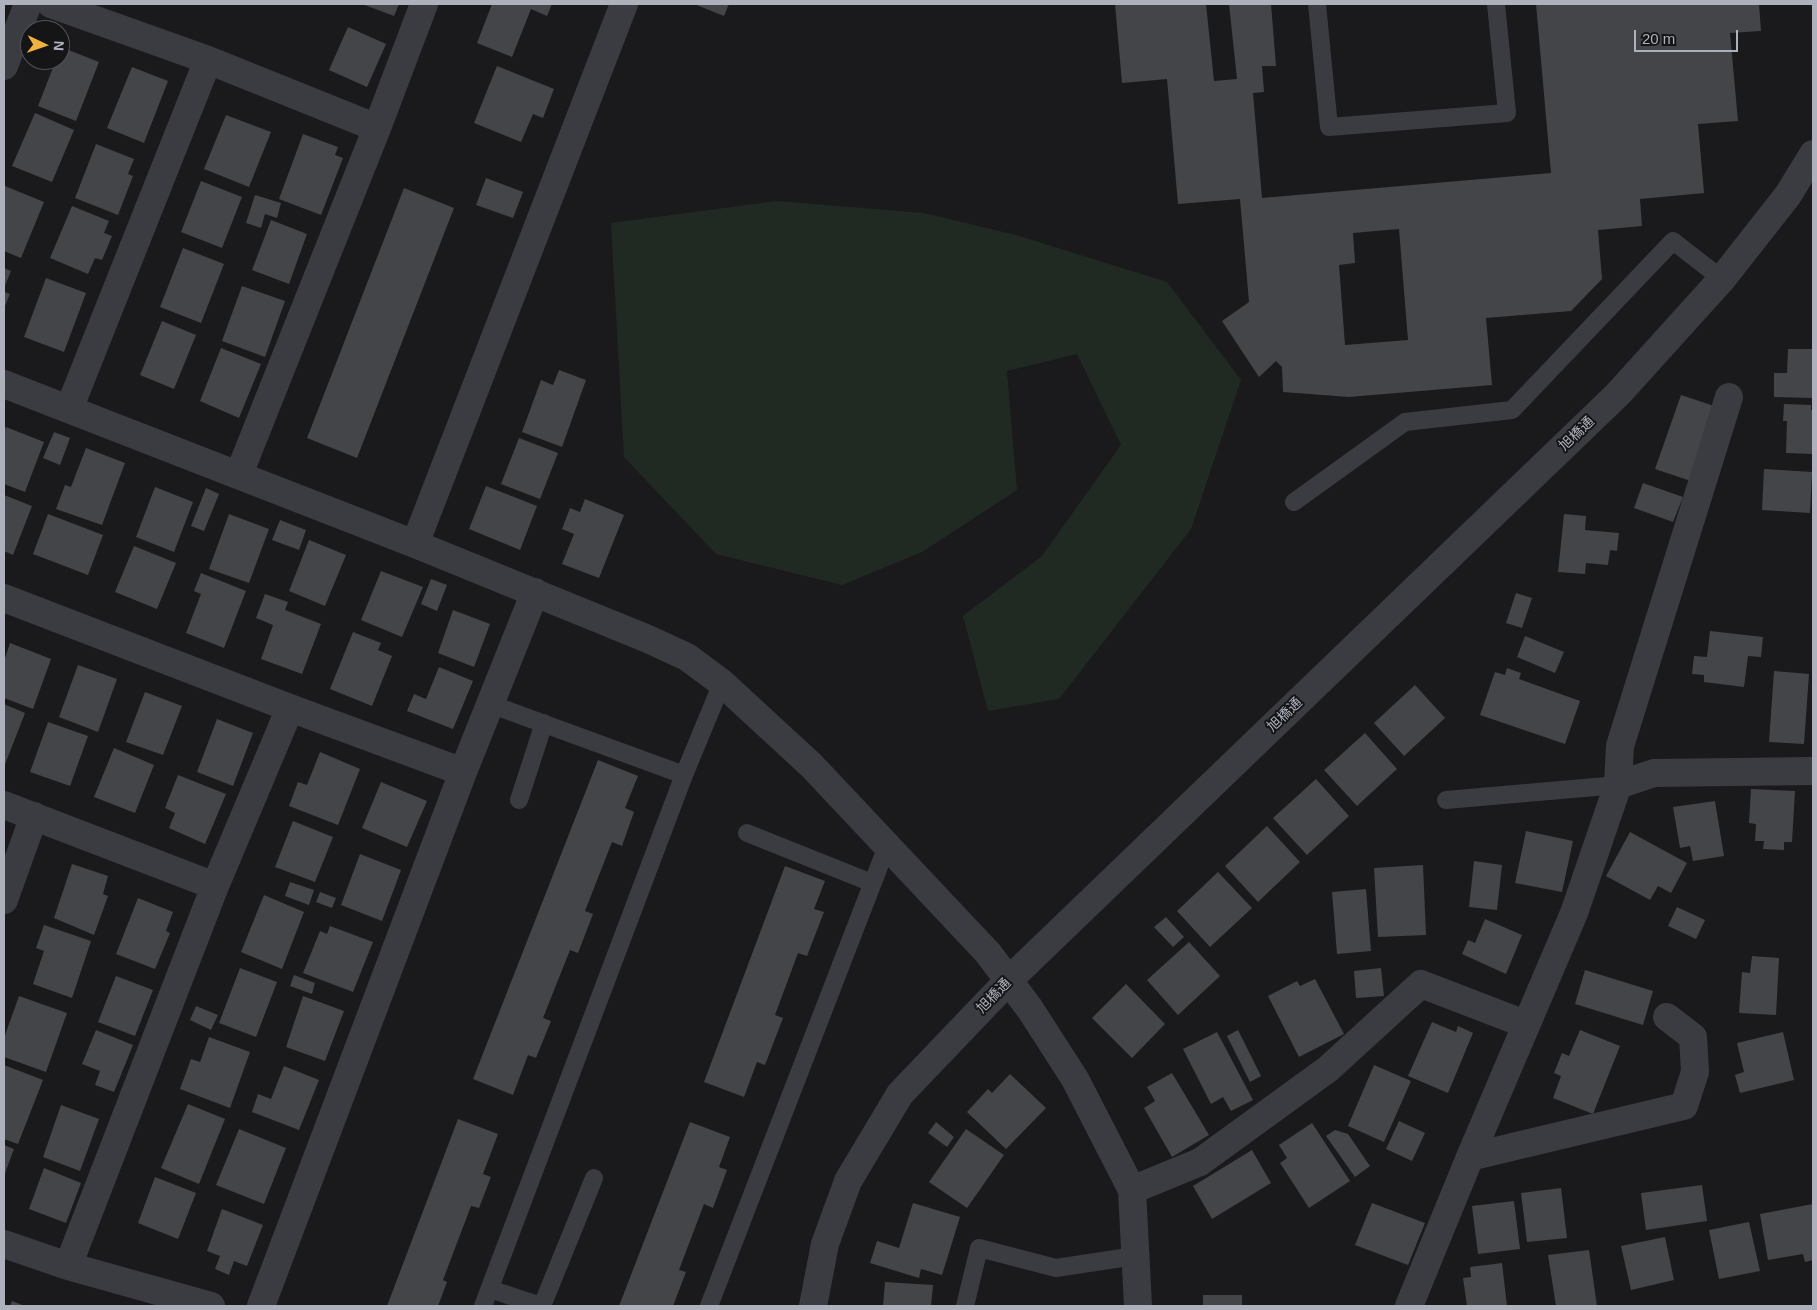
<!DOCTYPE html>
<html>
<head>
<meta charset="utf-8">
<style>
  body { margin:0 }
  #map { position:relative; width:1817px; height:1310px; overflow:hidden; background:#1a1a1c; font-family:Helvetica,sans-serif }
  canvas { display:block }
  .frame { position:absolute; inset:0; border:5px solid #acb1bb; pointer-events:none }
  .north { position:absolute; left:20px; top:20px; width:50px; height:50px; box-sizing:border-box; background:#151517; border:1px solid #515359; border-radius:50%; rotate:93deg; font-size:14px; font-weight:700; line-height:20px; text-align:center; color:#acb1bb }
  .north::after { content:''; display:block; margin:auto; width:18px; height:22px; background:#efb13f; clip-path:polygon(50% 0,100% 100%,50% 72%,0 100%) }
  .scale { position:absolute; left:1634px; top:30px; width:104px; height:22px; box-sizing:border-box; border:2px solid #acb1bb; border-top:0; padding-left:6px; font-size:15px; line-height:18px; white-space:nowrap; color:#acb1bb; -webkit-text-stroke:4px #151517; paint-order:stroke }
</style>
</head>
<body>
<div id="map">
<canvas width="1817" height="1310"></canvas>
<div class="frame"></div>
<div class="north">N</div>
<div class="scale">20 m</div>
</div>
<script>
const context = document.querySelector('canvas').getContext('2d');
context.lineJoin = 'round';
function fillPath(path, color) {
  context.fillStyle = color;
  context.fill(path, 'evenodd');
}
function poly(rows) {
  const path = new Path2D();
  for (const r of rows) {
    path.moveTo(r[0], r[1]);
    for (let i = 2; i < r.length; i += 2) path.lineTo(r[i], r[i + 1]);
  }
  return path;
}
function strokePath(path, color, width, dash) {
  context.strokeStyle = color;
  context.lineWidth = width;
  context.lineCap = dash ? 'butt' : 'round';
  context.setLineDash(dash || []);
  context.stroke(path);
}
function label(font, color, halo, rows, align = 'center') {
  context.font = font + ' Helvetica,"Noto Sans JP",sans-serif';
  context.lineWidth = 4;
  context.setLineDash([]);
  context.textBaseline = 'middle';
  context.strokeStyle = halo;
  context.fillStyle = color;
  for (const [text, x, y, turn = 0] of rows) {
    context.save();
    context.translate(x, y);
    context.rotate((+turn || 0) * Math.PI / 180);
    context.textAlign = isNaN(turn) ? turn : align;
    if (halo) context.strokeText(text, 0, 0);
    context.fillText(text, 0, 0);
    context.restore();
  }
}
fillPath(poly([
  [777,201,924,213,1016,235,1167,282,1241,380,1191,529,1059,699,988,711,963,616,1042,556,1121,445,1077,354,1007,371,1017,490,922,552,842,585,716,554,624,457,611,223]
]), '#212a22');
fillPath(poly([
  [362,4,399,4,394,16],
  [492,4,552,4,547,16,531,9,512,57,477,43],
  [694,4,729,4,724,16],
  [1115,4,1206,4,1214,81,1237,79,1229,4,1271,4,1276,66,1262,66,1264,92,1253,93,1262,198,1551,173,1536,4,1759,4,1761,31,1730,33,1738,121,1698,124,1704,193,1640,199,1642,226,1598,230,1602,279,1571,311,1486,318,1492,385,1349,397,1283,392,1282,367,1276,361,1259,377,1222,321,1249,302,1240,199,1178,204,1167,79,1122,83],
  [1399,229,1408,340,1345,345,1339,265,1355,263,1353,233],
  [348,27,386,44,367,87,329,70],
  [61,47,99,62,76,121,38,106,56,60,60,60],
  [497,66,554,89,543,118,533,114,521,142,474,123],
  [132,67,168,81,144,143,107,128],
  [35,113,74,130,52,182,12,166],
  [226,115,271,132,249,187,204,169],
  [303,134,338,147,335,155,343,158,321,215,279,199],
  [96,144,134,159,128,174,133,176,118,215,75,198],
  [486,178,523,192,513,218,476,205],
  [201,181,242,197,222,248,181,232],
  [5,186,44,202,21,258,4,251],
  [404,188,454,208,357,458,307,438],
  [255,195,281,203,277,218,265,214,261,228,246,223],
  [72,206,109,221,104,233,112,236,102,260,95,258,88,274,50,258],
  [271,220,307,234,289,284,252,270],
  [183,248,224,264,201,323,160,307],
  [4,268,11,271,4,288],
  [46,278,86,293,64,352,24,337],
  [242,286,285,301,265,357,222,341],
  [4,292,10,294,4,308],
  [162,321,196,335,174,389,140,375],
  [221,348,261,364,239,418,200,401],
  [1788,349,1813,349,1813,398,1774,397,1774,373,1787,373],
  [559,370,586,380,562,447,522,432,541,380,553,385],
  [1681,395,1717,407,1691,481,1655,469],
  [1784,404,1811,405,1811,410,1813,410,1813,454,1786,453,1787,421,1783,421],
  [6,427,44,442,25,492,4,484,4,432],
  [54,432,70,438,60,465,43,458],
  [519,438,558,453,540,499,501,484],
  [86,448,125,463,102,525,56,509,65,485,71,487],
  [1764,469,1812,472,1810,513,1762,510],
  [1643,483,1683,497,1673,522,1634,508],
  [486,486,537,506,520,550,469,529],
  [155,487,193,502,174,552,136,537],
  [206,488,219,494,204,531,191,526],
  [4,495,32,506,13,555,4,551],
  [585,499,624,515,599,578,562,564,574,534,562,529,570,508,580,512],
  [48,514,103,535,88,575,33,554],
  [229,514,269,529,249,583,209,569],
  [1564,514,1586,516,1585,530,1619,533,1617,551,1610,550,1608,565,1586,563,1585,574,1558,572],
  [280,520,306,530,299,550,272,540],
  [309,540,346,555,325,606,289,591],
  [134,546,176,563,157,609,115,592],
  [381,571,423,587,402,637,361,620],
  [201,573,246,591,224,648,186,633,201,594,194,591],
  [431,579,447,585,437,611,421,604],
  [1516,593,1532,598,1522,628,1506,623],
  [265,594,288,602,285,610,321,624,302,674,261,659,273,625,256,618],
  [453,610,490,624,474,667,438,653],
  [1710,631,1763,637,1761,657,1748,656,1744,687,1704,682,1704,675,1692,674,1694,656,1707,657],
  [353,632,381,643,378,650,392,656,372,706,330,689],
  [1525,636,1564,652,1555,673,1517,657],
  [10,643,51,659,33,709,4,698,4,661],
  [78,665,117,679,98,732,59,717],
  [439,667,473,681,453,729,407,711,414,694,426,699],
  [1507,668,1521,673,1519,679,1580,701,1565,744,1480,715,1495,672,1505,675],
  [1774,671,1809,674,1804,744,1769,742],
  [1415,685,1445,718,1404,756,1374,723],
  [145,692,182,706,163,755,126,742],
  [4,704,25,713,4,767],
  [217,719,253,733,233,786,197,772],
  [48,722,88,736,70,786,30,772],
  [1365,733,1397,769,1357,806,1324,770],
  [114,748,154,765,135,813,94,797],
  [320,752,360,769,338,825,289,806,298,782,307,785],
  [598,760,638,776,625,808,634,812,622,846,612,842,585,911,593,914,578,953,570,950,543,1018,551,1021,536,1058,528,1055,513,1095,473,1079],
  [178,775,226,794,205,844,169,828,175,813,165,808],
  [1316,779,1349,816,1307,855,1273,818],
  [381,782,427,801,407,847,362,828],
  [1751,789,1795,791,1792,842,1784,842,1784,850,1763,849,1764,841,1755,841,1756,824,1749,823],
  [1715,801,1724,856,1693,861,1690,846,1680,848,1673,807],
  [293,821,333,837,315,882,275,867],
  [1267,826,1300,862,1258,902,1225,866],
  [1526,831,1573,841,1562,892,1515,883],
  [1630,832,1687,863,1671,893,1658,886,1650,900,1606,876],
  [360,854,401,870,382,921,341,905],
  [1474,861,1502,865,1497,910,1469,907],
  [72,864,108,876,103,894,108,896,94,935,54,918],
  [1423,865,1426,935,1378,937,1374,868],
  [785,866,825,881,814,909,824,912,807,956,798,953,775,1015,783,1018,765,1065,757,1062,744,1097,704,1082],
  [1218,872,1252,908,1210,947,1177,911],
  [290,882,314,890,309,905,285,896],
  [1366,889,1371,951,1337,954,1332,892],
  [320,892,336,898,332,908,316,902],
  [264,895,304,912,282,969,241,952],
  [138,898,173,912,166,931,170,933,155,969,116,954],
  [1677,907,1705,920,1696,939,1668,926],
  [1166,917,1184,937,1173,947,1154,927],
  [1485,919,1522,935,1506,974,1462,954,1468,940,1475,943],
  [44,925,91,941,72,998,33,984,44,951,36,948],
  [330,926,373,942,353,992,303,973,320,931,327,934],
  [1189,942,1220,976,1178,1015,1147,980],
  [1752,956,1779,958,1776,1015,1739,1013,1742,972,1750,973],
  [240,968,277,982,256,1037,219,1023],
  [1381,968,1384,996,1356,998,1354,971],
  [1585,970,1653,991,1643,1025,1575,1004],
  [294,975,315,983,312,994,290,986],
  [116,976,153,990,135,1036,98,1022],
  [1315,979,1344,1034,1299,1057,1268,996,1297,981,1300,986],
  [1126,984,1165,1024,1132,1058,1092,1018],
  [19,996,67,1013,46,1072,4,1057,4,1038],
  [303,996,344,1011,325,1061,286,1047],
  [196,1006,218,1015,211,1030,190,1020],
  [1432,1022,1456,1032,1458,1026,1473,1033,1448,1093,1408,1076],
  [96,1030,133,1045,114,1092,95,1085,100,1071,82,1064],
  [1238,1030,1261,1076,1250,1082,1227,1036],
  [1580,1030,1620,1046,1593,1114,1553,1098,1561,1076,1554,1073,1562,1053,1569,1056],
  [1217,1032,1253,1100,1231,1111,1223,1097,1211,1104,1183,1049],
  [1783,1032,1794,1080,1740,1093,1735,1075,1744,1072,1737,1043],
  [209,1037,250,1052,230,1108,180,1089,191,1059,200,1062],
  [4,1065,43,1080,18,1144,4,1139],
  [1374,1065,1411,1081,1384,1142,1348,1126],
  [284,1066,319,1080,299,1130,252,1112,258,1094,271,1099],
  [1172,1073,1209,1135,1172,1157,1144,1108,1155,1101,1147,1087],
  [1010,1074,1046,1108,1006,1149,967,1112,988,1089,992,1093],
  [188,1104,225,1119,199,1184,161,1168],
  [61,1105,99,1119,80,1171,43,1157],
  [458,1119,498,1134,483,1174,491,1177,479,1208,471,1206,443,1280,447,1282,438,1306,387,1306],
  [1399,1121,1425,1133,1412,1161,1386,1149],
  [690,1122,730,1137,719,1167,727,1170,713,1208,704,1204,679,1270,686,1272,673,1306,619,1306],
  [936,1122,954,1137,947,1147,928,1133],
  [1312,1123,1350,1181,1309,1208,1280,1163,1287,1158,1279,1145],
  [239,1129,286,1148,264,1204,216,1185],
  [966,1129,1004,1155,967,1208,929,1182],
  [1335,1130,1348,1134,1370,1166,1355,1177,1326,1136],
  [4,1145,14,1149,4,1176],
  [1252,1150,1271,1183,1212,1219,1193,1186],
  [44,1168,81,1183,66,1223,29,1209],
  [155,1177,196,1193,178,1239,138,1223],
  [1702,1185,1707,1221,1646,1230,1641,1193],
  [1561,1188,1567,1238,1527,1242,1521,1193],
  [1514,1201,1520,1249,1478,1254,1472,1206],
  [913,1203,960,1217,942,1275,921,1269,919,1278,870,1263,877,1241,899,1248],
  [1372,1203,1425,1223,1408,1265,1355,1245],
  [1813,1204,1813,1260,1805,1262,1803,1254,1768,1260,1760,1214],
  [222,1209,263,1225,247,1266,234,1261,229,1275,215,1269,220,1256,207,1251],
  [1749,1222,1760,1271,1719,1279,1709,1230],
  [1665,1237,1674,1280,1631,1290,1621,1246],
  [1589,1250,1597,1306,1556,1306,1548,1255],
  [1502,1263,1507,1306,1467,1306,1463,1278,1471,1277,1470,1267],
  [885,1282,933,1285,931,1306,883,1306],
  [1203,1295,1242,1295,1242,1306,1203,1306],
  [12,1301,25,1306,10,1306]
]), '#444549');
strokePath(poly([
  [1317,4,1329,127,1507,113,1496,4],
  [1294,502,1405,422,1512,410,1673,241,1722,279],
  [490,704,684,775],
  [519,800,544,723],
  [1446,800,1618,785],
  [747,833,872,883],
  [490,1289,541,1306],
  [483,1306,684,775,722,683],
  [542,1306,594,1178],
  [709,1306,887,846],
  [965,1306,979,1248,1056,1268,1135,1256]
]), '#3b3c41', 18);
strokePath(poly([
  [51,4,208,60,377,128],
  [4,66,28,4],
  [4,384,415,544,648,639,687,657,722,683,812,766,988,953,1030,1009,1075,1079,1132,1190,1138,1306],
  [69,409,208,60],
  [239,474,377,128,424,4],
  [415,544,624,4],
  [4,598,290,708,463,772],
  [1618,785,1654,773,1813,771],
  [4,805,215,886],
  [4,900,34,816],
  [1470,1157,1684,1106,1695,1072,1693,1037,1667,1017],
  [1132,1190,1200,1162,1328,1069,1421,984,1525,1024],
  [4,1244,68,1266,211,1306],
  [68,1266,215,886,290,708],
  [261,1306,463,772,535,592],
  [1409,1306,1470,1157,1574,913,1618,785,1620,746,1729,397]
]), '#3b3c41', 28);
strokePath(poly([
  [813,1306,825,1244,848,1181,900,1094,1009,980,1618,394,1722,279,1788,195,1813,154]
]), '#3b3c41', 28);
label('14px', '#acb1bb', '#151517', [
  ["旭橋通",1577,434,-44],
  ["旭橋通",1285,715,-44],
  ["旭橋通",994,996,-46]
]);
</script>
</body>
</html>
